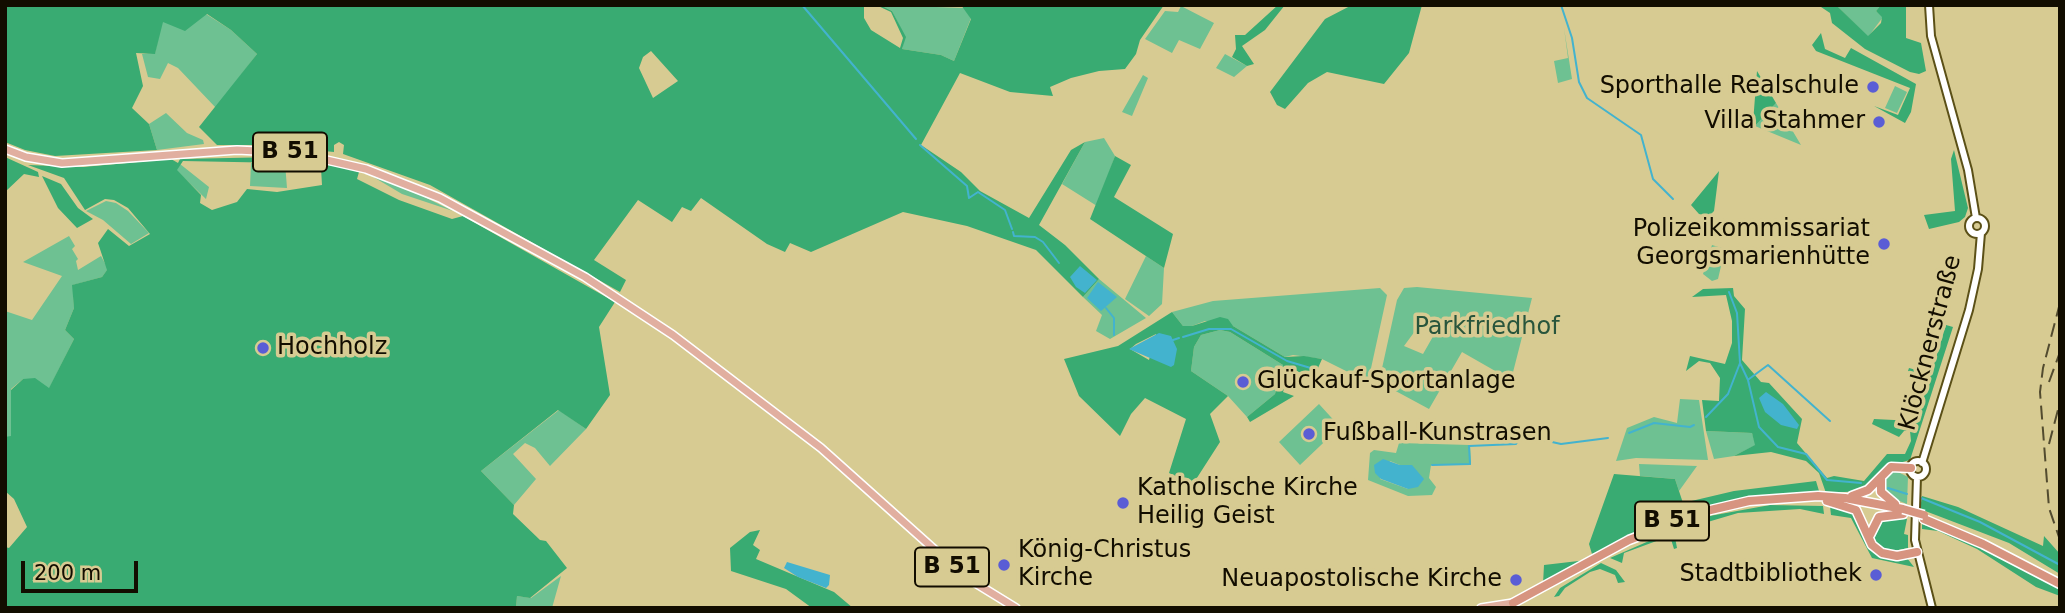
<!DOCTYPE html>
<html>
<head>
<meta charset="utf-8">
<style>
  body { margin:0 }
  #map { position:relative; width:2065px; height:613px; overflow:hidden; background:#d7cb92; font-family:"DejaVu Sans",sans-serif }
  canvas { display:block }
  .frame { position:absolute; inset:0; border:7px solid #120d00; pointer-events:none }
  .scale { position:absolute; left:21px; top:561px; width:117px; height:32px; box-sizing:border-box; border:4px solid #120d00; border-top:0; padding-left:9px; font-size:21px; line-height:24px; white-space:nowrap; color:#120d00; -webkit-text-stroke:5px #d7cb92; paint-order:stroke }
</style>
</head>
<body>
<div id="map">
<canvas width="2065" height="613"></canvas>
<div class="frame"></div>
<div class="scale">200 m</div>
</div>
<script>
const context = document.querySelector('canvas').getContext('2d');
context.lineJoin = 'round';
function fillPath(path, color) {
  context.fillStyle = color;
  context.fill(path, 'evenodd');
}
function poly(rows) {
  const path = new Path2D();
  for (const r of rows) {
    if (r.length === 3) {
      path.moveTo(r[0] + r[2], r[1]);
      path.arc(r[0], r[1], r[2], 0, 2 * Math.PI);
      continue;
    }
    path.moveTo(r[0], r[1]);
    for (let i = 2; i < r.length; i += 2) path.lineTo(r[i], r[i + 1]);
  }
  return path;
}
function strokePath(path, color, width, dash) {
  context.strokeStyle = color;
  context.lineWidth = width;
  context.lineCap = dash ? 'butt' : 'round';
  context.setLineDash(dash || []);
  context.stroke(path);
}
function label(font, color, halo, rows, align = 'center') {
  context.font = font + ' "DejaVu Sans",sans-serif';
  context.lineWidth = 7;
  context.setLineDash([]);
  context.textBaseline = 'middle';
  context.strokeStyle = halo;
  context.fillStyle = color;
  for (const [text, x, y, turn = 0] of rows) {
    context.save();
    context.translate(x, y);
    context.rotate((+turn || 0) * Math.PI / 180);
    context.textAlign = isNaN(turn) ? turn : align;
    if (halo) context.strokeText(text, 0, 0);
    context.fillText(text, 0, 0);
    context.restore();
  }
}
fillPath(poly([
  [880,5,964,8,971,18,954,61,941,55,902,49,905,37,892,11],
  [1836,5,1881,5,1876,11,1883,17,1868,37],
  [1181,6,1214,23,1200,49,1179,40,1172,53,1145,39,1165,11,1178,12],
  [206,14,231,30,257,54,216,108,178,68,168,63,160,79,148,77,142,54,155,53,162,21],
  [1564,28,1572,79,1558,83,1554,61,1568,58],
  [1225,54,1247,66,1234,77,1216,68],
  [1143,75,1148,78,1132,116,1122,112],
  [1895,86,1907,92,1897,113,1885,108],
  [1776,103,1801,145,1755,126],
  [166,113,187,133,203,140,204,144,157,150,149,124],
  [1104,138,1115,156,1097,206,1062,184,1085,142],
  [251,163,285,163,287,188,250,186],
  [180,164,209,187,206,199,176,170],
  [370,175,410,190,453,211,402,194],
  [106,201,116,203,128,211,149,233,131,244,103,220,86,211],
  [69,236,75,246,72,249,78,259,76,261,78,270,101,256,108,269,102,277,73,285,74,308,65,330,74,339,49,389,23,379,11,389,11,437,5,437,5,311,32,320,62,276,23,262],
  [1712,245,1725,249,1718,279,1712,281,1703,274],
  [1146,256,1164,268,1162,304,1149,316,1125,299],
  [1099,279,1146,318,1110,339,1096,331,1102,315,1083,297],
  [1417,287,1532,298,1511,380,1462,352,1429,409,1379,382,1397,300,1404,288],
  [1421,323,1435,333,1423,354,1404,346],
  [1380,288,1387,295,1368,382,1322,359,1293,355,1285,357,1233,326,1205,321,1192,326,1183,326,1172,312,1213,301],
  [1220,330,1230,332,1283,365,1275,394,1247,417,1228,396,1191,371,1194,347,1201,335],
  [1680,399,1699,400,1708,460,1636,458,1616,461,1627,428,1654,417,1677,423],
  [1319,404,1340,427,1300,465,1279,442],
  [559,410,586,429,550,466,535,448,525,443,513,454,536,479,514,505,481,471],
  [1706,431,1752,433,1756,445,1734,456,1714,459],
  [1399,443,1470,445,1471,465,1431,465,1429,478,1436,487,1432,495,1408,496,1368,480,1370,453,1374,450,1396,453],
  [1390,461,1400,465,1412,465,1408,489,1380,479],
  [1639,464,1697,466,1679,491,1675,479,1640,476],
  [1896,471,1908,477,1907,504,1887,496,1885,490,1884,481,1889,473],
  [561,576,552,608,516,608,517,596,531,598]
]), '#6ec192');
fillPath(poly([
  [5,5,864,5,864,18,871,30,900,48,903,38,891,12,876,5,880,5,892,11,906,37,902,49,941,55,954,61,971,19,961,5,1164,5,1140,40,1136,54,1125,69,1099,71,1071,78,1050,87,1053,96,1010,92,960,73,921,145,961,172,980,191,1029,218,1071,150,1085,142,1039,225,1065,245,1099,279,1083,297,1036,250,967,226,903,212,811,252,790,243,785,252,767,244,701,198,691,211,682,207,672,222,638,200,594,260,626,280,620,292,430,185,343,154,344,145,339,142,334,145,334,152,264,145,217,145,199,127,257,54,231,30,207,14,185,31,163,22,155,54,136,53,143,86,132,108,149,124,157,150,55,156,25,150,5,142],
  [651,51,678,81,653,98,639,68,643,57],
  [1278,5,1285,5,1265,30,1242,46,1254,64,1247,66,1232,57,1236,49,1235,35,1245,35],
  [1352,5,1422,5,1409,53,1384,84,1327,72,1308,83,1285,109,1277,105,1270,92,1325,19],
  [1818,5,1836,5,1868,36,1881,23,1882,17,1876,11,1881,5,1906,5,1906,38,1921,43,1926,71,1919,74,1910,72,1865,49,1832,23,1830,13],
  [1821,33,1825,49,1845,58,1851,48,1916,84,1911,112,1905,123,1874,106,1898,115,1910,88,1816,51,1812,45],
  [1757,71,1776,103,1755,126,1753,123],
  [1954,150,1968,208,1965,217,1959,222,1929,229,1924,215,1955,211,1951,159],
  [1115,156,1131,165,1114,197,1173,234,1164,268,1090,219],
  [5,157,38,172,39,177,24,174,5,192],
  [278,157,346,168,359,172,357,179,399,200,452,219,463,216,615,302,599,327,610,395,586,429,558,410,481,471,514,505,513,514,540,540,546,541,567,568,530,598,517,596,516,608,5,608,5,547,9,548,27,527,14,499,5,491,5,437,11,436,11,390,23,379,35,378,49,388,74,339,65,330,74,308,72,285,102,277,107,270,98,243,108,229,129,246,150,234,128,208,114,200,105,199,85,210,64,178,28,165,83,167,171,159,178,163,180,159],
  [183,161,285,163,321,168,322,185,277,192,247,189,237,202,212,210,200,203,201,195,177,170],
  [1719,171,1714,211,1709,216,1699,214,1691,205],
  [42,176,61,184,78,208,93,219,77,228,58,208],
  [1733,288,1734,296,1745,309,1742,360,1761,382,1769,383,1802,419,1797,443,1827,478,1834,476,1864,481,1887,454,1905,454,1911,441,1910,431,1904,431,1899,437,1872,424,1874,419,1914,421,1926,379,1908,371,1909,368,1931,374,1946,325,1953,327,1910,460,1888,466,1863,491,1826,493,1819,473,1806,461,1771,452,1734,456,1755,445,1752,433,1706,431,1702,400,1719,401,1720,378,1710,363,1699,361,1686,371,1690,356,1725,364,1732,343,1732,321,1726,295,1692,297,1703,289],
  [1172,312,1183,326,1192,326,1220,317,1228,319,1233,326,1285,357,1304,356,1322,359,1314,377,1290,369,1283,392,1294,396,1250,422,1247,417,1275,394,1283,365,1230,332,1220,330,1201,335,1194,347,1191,371,1228,396,1210,414,1220,442,1193,484,1169,473,1186,419,1145,398,1131,414,1120,436,1079,396,1064,359,1118,346],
  [1156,334,1149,360,1130,349,1136,344],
  [1614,474,1675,479,1683,503,1734,491,1816,481,1819,491,1781,494,1699,507,1592,554,1589,544],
  [1922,496,1958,507,2043,546,2044,536,2060,554,2060,574,2009,543,1920,509],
  [1770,505,1823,506,1824,514,1800,509,1738,513,1674,532,1677,548,1674,549,1670,536,1624,553,1622,563,1610,558,1704,517],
  [1830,506,1855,512,1873,552,1888,558,1907,558,1914,567,1872,558,1851,518,1831,515],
  [1895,516,1907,519,1904,534,1908,535,1908,548,1889,552,1876,546,1873,532,1881,519],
  [1922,524,1979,545,2060,588,2060,596,2036,587,1977,549,1938,531,1922,529],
  [760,530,753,545,760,550,756,559,834,592,853,608,812,608,786,589,731,571,730,548,750,532],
  [1587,560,1543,584,1544,565],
  [1601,563,1616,570,1625,582,1618,583,1615,575,1600,569,1590,572,1565,588,1559,596,1554,597,1560,588]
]), '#39ab72');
fillPath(poly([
  [1080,266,1097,280,1085,293,1076,287,1070,277],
  [1098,282,1117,297,1101,311,1087,298],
  [1159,333,1171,336,1177,349,1174,365,1171,367,1129,349],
  [1766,392,1783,404,1799,425,1797,429,1781,425,1765,412,1759,398],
  [1383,459,1400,465,1412,465,1424,479,1418,487,1408,489,1381,479,1375,473,1374,465],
  [787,562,830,575,829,585,826,588,798,577,784,568]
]), '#43b3ce');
strokePath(poly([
  [802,5,916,139],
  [1561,5,1572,38,1579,82,1587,98,1641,135,1653,179,1673,199],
  [920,145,967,186,969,198,978,192,1005,210,1012,229],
  [1013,232,1014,236,1035,237,1043,242,1059,263],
  [1729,292,1737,313,1740,363],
  [1106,308,1114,318,1114,335],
  [1183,337,1209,329,1231,329,1287,361,1314,369],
  [1173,340,1179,338],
  [1749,379,1768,365,1830,421],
  [1706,417,1728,394,1740,363,1748,380,1759,427,1778,447,1806,454,1827,480,1861,483],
  [1629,433,1654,423,1690,427,1694,425],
  [1432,465,1470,464,1469,446,1516,444,1521,435,1561,444,1608,438],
  [1888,488,1907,494],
  [1921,498,1980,522,2060,565]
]), '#43b3ce', 2);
const secondary = poly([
  [1929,5,1931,36,1968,170,1976,218],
  [1977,226,8],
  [1918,469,8],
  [1922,463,1969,310,1978,269,1981,233],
  [1917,477,1915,540,1932,608]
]);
const primary = poly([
  [5,149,26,157,62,163,237,150,296,153,366,169,440,198,585,277,673,335,821,448,964,576,1016,608],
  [1481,608,1513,603]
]);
const trunk = poly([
  [1881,478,1881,492,1895,504],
  [1852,496,1868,490,1891,467,1911,468],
  [1827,501,1856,510,1872,545,1882,553,1897,556,1917,552],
  [1924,519,1983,544,2060,584],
  [1870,535,1879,517,1903,514],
  [1513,603,1629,540,1702,512,1749,501,1818,496,1845,498,1903,509]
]);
strokePath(secondary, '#5b5017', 10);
strokePath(primary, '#fff', 10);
strokePath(trunk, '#fff', 11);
strokePath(secondary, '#fff', 6);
strokePath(primary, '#e1afa0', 7);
strokePath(trunk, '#d79480', 8);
strokePath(poly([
  [2060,303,2043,368,2040,392,2049,508,2060,540],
  [2049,382,2060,352],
  [2049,444,2060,402]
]), '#524b2f', 2, [14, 7]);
const trunkBridge = poly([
  [1903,509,1924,515]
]);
strokePath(trunkBridge, '#fff', 11, []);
strokePath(trunkBridge, '#d79480', 8);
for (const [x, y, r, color] of [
  [1873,87,7,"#5a5dd5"],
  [1879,122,7,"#5a5dd5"],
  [1884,244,7,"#5a5dd5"],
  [263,348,7,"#5a5dd5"],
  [1243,382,7,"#5a5dd5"],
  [1309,434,7,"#5a5dd5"],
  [1123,503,7,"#5a5dd5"],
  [1004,565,7,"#5a5dd5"],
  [1876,575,7,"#5a5dd5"],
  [1516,580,7,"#5a5dd5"]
]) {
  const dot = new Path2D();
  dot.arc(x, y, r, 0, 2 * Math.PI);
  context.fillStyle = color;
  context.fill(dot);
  strokePath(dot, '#d7cb92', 2.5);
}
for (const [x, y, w] of [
  [290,152,74],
  [1672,521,74],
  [952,567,74]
]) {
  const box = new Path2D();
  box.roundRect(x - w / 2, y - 19.5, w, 39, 5);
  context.fillStyle = '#d7cb92';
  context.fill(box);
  strokePath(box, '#120d00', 2);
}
label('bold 23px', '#120d00', null, [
  ["B 51",290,152],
  ["B 51",1672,521],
  ["B 51",952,567]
]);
label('24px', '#120d00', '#d7cb92', [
  ["Sporthalle Realschule",1859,87],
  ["Villa Stahmer",1865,122],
  ["Polizeikommissariat",1870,230],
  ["Georgsmarienhütte",1870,258],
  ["Hochholz",277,348,"left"],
  ["Glückauf-Sportanlage",1257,382,"left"],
  ["Fußball-Kunstrasen",1323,434,"left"],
  ["Katholische Kirche",1137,489,"left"],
  ["Heilig Geist",1137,517,"left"],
  ["König-Christus",1018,551,"left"],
  ["Kirche",1018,579,"left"],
  ["Stadtbibliothek",1862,575],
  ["Neuapostolische Kirche",1502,580]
], 'right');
label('24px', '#28553c', '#d7cb92', [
  ["Parkfriedhof",1487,328]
]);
label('24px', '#120d00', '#d7cb92', [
  ["Klöcknerstraße",1931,343,-75]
]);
</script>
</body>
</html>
